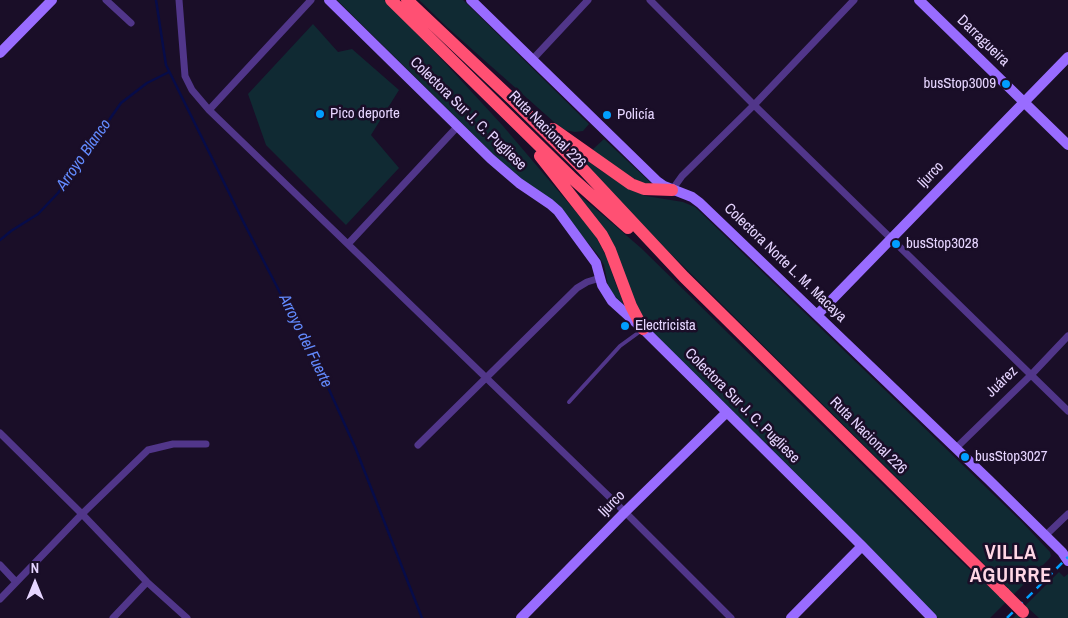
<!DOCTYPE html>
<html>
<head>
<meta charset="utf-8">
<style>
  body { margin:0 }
  #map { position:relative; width:1068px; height:618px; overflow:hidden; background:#1a0e28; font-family:"Archivo Narrow",sans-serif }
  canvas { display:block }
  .north { position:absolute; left:10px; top:558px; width:50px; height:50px; -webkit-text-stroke:4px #1a0e28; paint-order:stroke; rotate:0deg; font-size:14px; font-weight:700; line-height:20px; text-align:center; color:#e6d5ff }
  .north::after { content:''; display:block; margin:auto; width:18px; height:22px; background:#e6d5ff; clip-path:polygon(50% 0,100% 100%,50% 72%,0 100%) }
</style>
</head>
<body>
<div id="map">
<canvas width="1068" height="618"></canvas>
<div class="north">N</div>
</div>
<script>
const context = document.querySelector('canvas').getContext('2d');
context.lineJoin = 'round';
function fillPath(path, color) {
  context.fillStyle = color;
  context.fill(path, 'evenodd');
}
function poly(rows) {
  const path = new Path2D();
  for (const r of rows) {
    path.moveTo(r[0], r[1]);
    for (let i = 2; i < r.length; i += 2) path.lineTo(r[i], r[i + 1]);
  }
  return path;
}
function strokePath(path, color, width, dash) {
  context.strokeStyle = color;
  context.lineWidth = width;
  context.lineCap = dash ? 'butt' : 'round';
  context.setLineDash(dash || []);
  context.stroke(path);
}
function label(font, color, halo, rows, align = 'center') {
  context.font = font + ' "Archivo Narrow",sans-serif';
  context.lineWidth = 5;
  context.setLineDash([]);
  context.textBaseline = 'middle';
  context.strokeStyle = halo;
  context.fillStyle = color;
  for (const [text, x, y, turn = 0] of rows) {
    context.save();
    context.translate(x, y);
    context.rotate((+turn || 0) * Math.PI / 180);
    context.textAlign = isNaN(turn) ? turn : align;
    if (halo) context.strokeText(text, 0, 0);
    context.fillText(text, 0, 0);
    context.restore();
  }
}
fillPath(poly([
  [337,0,384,0,447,65,503,126,594,233,608,260,615,282,622,299,623,304,613,294,608,285,604,265,598,255,554,202,518,177,495,156],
  [419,0,463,0,589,124,583,131,575,132,565,130,554,122,448,28],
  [313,24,338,52,352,49,399,90,371,135,399,168,346,225,266,145,248,94],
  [604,139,650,182,649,186,646,186,591,151],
  [570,148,603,172,636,192,646,196,683,202,695,207,1022,522,1050,552,1051,556,1049,559,990,618,938,618,654,334,643,319,570,187,641,248,966,566,999,596,1008,588,670,253],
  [1059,572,1064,577,1068,574,1068,618,1039,618,1028,608,1019,616,1020,618,1013,618]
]), '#102a33');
strokePath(poly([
  [156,0,166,65,244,223,322,374,355,447,422,618],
  [0,240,11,231,38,214,58,193,121,103,147,83,169,72]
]), '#070c49', 2.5);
strokePath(poly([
  [569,402,620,346,642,330]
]), '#51368a', 4);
strokePath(poly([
  [106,0,131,23],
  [179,0,185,76,192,90,209,110,625,512,731,618],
  [650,0,754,105,1068,411],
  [532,60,588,0],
  [209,110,311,0],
  [672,190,682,176,754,105,854,0],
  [348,244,458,126],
  [0,433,82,514,147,582,187,618],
  [418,445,577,288,587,282,600,278],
  [956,448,1031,375,1068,336],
  [1046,535,1068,514],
  [0,565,16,582],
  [0,599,82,514,148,450,173,444,206,444],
  [113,618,147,582]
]), '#51368a', 7);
strokePath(poly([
  [329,0,491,159,519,183,550,204,558,211,596,263,602,285,612,301,643,329,862,546,932,618],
  [471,0,657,181,664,186,692,197,700,203,989,480,1062,552,1068,561],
  [919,0,1068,145],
  [0,53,52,0],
  [817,315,1068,57],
  [521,618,625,512,726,413],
  [791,618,862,546]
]), '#996cff', 10);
strokePath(poly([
  [391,0,573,179,628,228],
  [407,0,513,100,582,168,684,277,1004,593],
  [553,129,631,184,644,189,672,190],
  [540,156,602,235,610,250,631,306,643,329]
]), '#ff5073', 12);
strokePath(poly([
  [1007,618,1068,557]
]), '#019eff', 2.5, [8, 6]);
strokePath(poly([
  [1004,593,1023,612]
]), '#ff5073', 12);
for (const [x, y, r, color] of [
  [1006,84,5,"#019eff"],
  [320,114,5,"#019eff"],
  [607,115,5,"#019eff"],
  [896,244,5,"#019eff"],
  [625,326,5,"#019eff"],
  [965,457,5,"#019eff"]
]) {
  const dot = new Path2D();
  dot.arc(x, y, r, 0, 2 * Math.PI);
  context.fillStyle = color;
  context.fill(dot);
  strokePath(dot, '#1a0e28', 2);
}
label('15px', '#e6d5ff', '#1a0e28', [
  ["Darragueira",983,41,44],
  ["Colectora Sur J. C. Pugliese",468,114,44],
  ["Ruta Nacional 226",547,130,45],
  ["Ijurco",931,175,-46],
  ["Colectora Norte L. M. Macaya",785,263,44],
  ["Juárez",1002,382,-44],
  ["Colectora Sur J. C. Pugliese",742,406,45],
  ["Ruta Nacional 226",868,436,45],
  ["Ijurco",612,504,-45]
]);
label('15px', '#e6d5ff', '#1a0e28', [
  ["busStop3009",996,84,"right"],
  ["Pico deporte",330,114],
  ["Policía",617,115],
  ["busStop3028",906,244],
  ["Electricista",635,326],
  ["busStop3027",975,457]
], 'left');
label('italic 16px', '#638bff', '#1a0e28', [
  ["Arroyo Blanco",84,155,-55],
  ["Arroyo del Fuerte",305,341,64]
]);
context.letterSpacing = '1px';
label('bold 20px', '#ffd7e5', '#1a0e28', [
  ["VILLA",1011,554],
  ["AGUIRRE",1011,577]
]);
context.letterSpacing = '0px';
</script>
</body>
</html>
